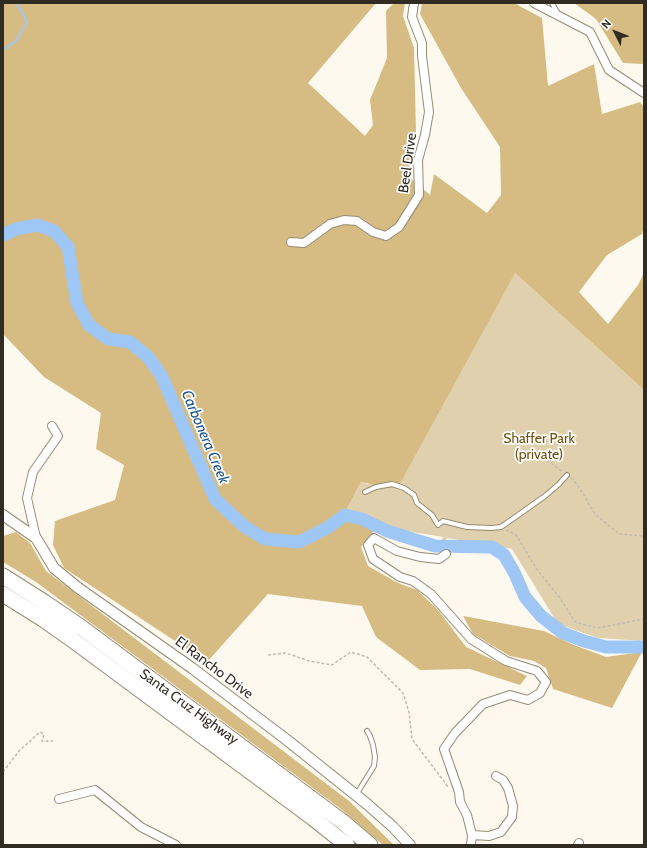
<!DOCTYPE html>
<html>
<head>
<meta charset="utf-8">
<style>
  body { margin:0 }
  #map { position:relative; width:647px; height:848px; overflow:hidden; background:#fef9ef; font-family:Cabin,sans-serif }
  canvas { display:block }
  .frame { position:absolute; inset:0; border:4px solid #312c22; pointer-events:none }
  .north { position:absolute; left:595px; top:12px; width:40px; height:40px; -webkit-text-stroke:3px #fff; paint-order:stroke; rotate:312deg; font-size:11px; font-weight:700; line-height:16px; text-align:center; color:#312c22 }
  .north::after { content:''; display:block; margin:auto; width:14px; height:18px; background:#312c22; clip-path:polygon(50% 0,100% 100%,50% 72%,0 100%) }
</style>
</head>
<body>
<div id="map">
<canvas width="647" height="848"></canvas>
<div class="frame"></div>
<div class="north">N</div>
</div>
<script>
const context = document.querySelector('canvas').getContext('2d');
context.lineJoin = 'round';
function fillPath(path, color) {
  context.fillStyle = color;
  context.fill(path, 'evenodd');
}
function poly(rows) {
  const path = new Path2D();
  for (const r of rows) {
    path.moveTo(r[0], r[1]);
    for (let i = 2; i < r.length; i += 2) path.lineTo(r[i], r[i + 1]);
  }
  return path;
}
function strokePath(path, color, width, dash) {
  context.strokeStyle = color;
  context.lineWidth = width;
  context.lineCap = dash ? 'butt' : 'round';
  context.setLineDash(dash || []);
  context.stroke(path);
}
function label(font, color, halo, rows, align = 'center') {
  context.font = font + ' Cabin,sans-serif';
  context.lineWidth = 3.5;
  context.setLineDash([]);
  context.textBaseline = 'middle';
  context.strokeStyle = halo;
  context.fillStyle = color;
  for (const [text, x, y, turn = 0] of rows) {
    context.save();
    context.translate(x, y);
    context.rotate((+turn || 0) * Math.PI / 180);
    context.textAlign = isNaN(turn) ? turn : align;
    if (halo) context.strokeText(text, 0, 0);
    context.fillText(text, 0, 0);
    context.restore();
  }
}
fillPath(poly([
  [515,273,644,390,644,641,598,638,558,624,512,549,447,538,444,542,441,542,443,537,341,520,361,482,368,484,372,480]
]), '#e1d0ad');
fillPath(poly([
  [3,3,376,3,308,83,365,136,373,125,370,100,387,58,386,11,394,3,405,3,403,16,414,48,416,133,407,175,430,195,434,174,487,213,501,195,500,147,461,88,420,14,422,3,514,3,542,18,548,86,594,64,602,114,640,102,644,107,644,226,642,234,607,255,579,292,608,324,638,285,644,273,644,390,515,273,397,489,361,482,341,520,378,526,361,547,368,566,398,583,417,590,438,610,466,647,527,676,520,685,470,669,420,670,376,637,362,606,268,594,207,662,64,568,53,545,55,521,115,500,124,465,96,449,101,413,44,377,3,334],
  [574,3,644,3,644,64,623,63,596,19],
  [16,532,30,543,46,571,349,801,394,845,383,845,341,809,36,582,3,562,3,536],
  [463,616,544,631,574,645,606,657,642,652,612,708,553,689,546,668,534,661,510,656,473,634]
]), '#d6bb83');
strokePath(poly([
  [3,50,16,41,27,22,17,3]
]), '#9ec7f6', 2);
strokePath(poly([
  [3,235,16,229,37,225,54,231,68,247,77,303,89,325,108,339,130,342,149,358,162,377,215,499,245,527,265,539,299,542,327,528,345,515,362,519,387,531,435,546,492,547,504,555,514,572,525,597,541,616,563,633,584,641,606,647,644,647]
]), '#9ec7f6', 13);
const service = poly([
  [552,3,558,14],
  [365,492,376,487,392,484,404,488,414,495,417,503,432,515,438,525,443,521,467,527,492,528,501,527,514,518,545,496,559,484,567,475],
  [356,795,374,766,375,757,373,745,370,736,367,731]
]);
const minor = poly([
  [534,3,590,32,609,70,644,93],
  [291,242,304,243,330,224,344,220,357,221,373,232,386,236,399,227,419,195,418,160,425,135,429,112,422,56,422,43,412,17,414,3],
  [36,538,27,498,33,472,58,436,52,426],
  [446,554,439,559,420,557,397,551,374,538,368,545,373,559,400,577,413,581,431,594,471,639,506,661,537,671,546,682,540,693,528,700,510,695,483,704,455,733,444,749,459,792,460,802,467,815,472,835,471,845],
  [59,799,95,790,141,827,176,845],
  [472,835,489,836,501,832,512,817,513,806,508,788,503,780,496,776],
  [578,845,579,843]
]);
const tertiary = poly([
  [3,515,36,538,54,568,77,587,192,668,287,740,367,804,393,827,410,845]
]);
const motorway = poly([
  [3,576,44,602,82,628,343,822,370,845],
  [3,594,43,619,70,638,313,818,347,845]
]);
strokePath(service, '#968b73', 6);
strokePath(minor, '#968b73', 10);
strokePath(tertiary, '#968b73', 12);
strokePath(motorway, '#968b73', 17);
strokePath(poly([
  [547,460,563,472],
  [571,478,577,484,595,514,619,534,644,536],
  [506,530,516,535,538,571,560,598,575,622,597,628,644,619],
  [268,655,286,653,309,661,332,665,351,652,367,657,403,693,409,712,412,739,449,788],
  [3,772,20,750,40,732,44,734,42,741,53,741]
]), '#c0bbb1', 1.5, [3, 2]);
strokePath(service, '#fff', 4);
strokePath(minor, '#fff', 8);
strokePath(tertiary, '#fff', 10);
strokePath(motorway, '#fff', 15);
label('14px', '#312c22', '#fff', [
  ["Beel Drive",408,163,-82],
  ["El Rancho Drive",214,668,37],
  ["Santa Cruz Highway",189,707,36]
]);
label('14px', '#6e5210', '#fff', [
  ["Shaffer Park",539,439],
  ["(private)",539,455]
]);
label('italic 15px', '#1d568e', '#fff', [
  ["Carbonera Creek",205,437,67]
]);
</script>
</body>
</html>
